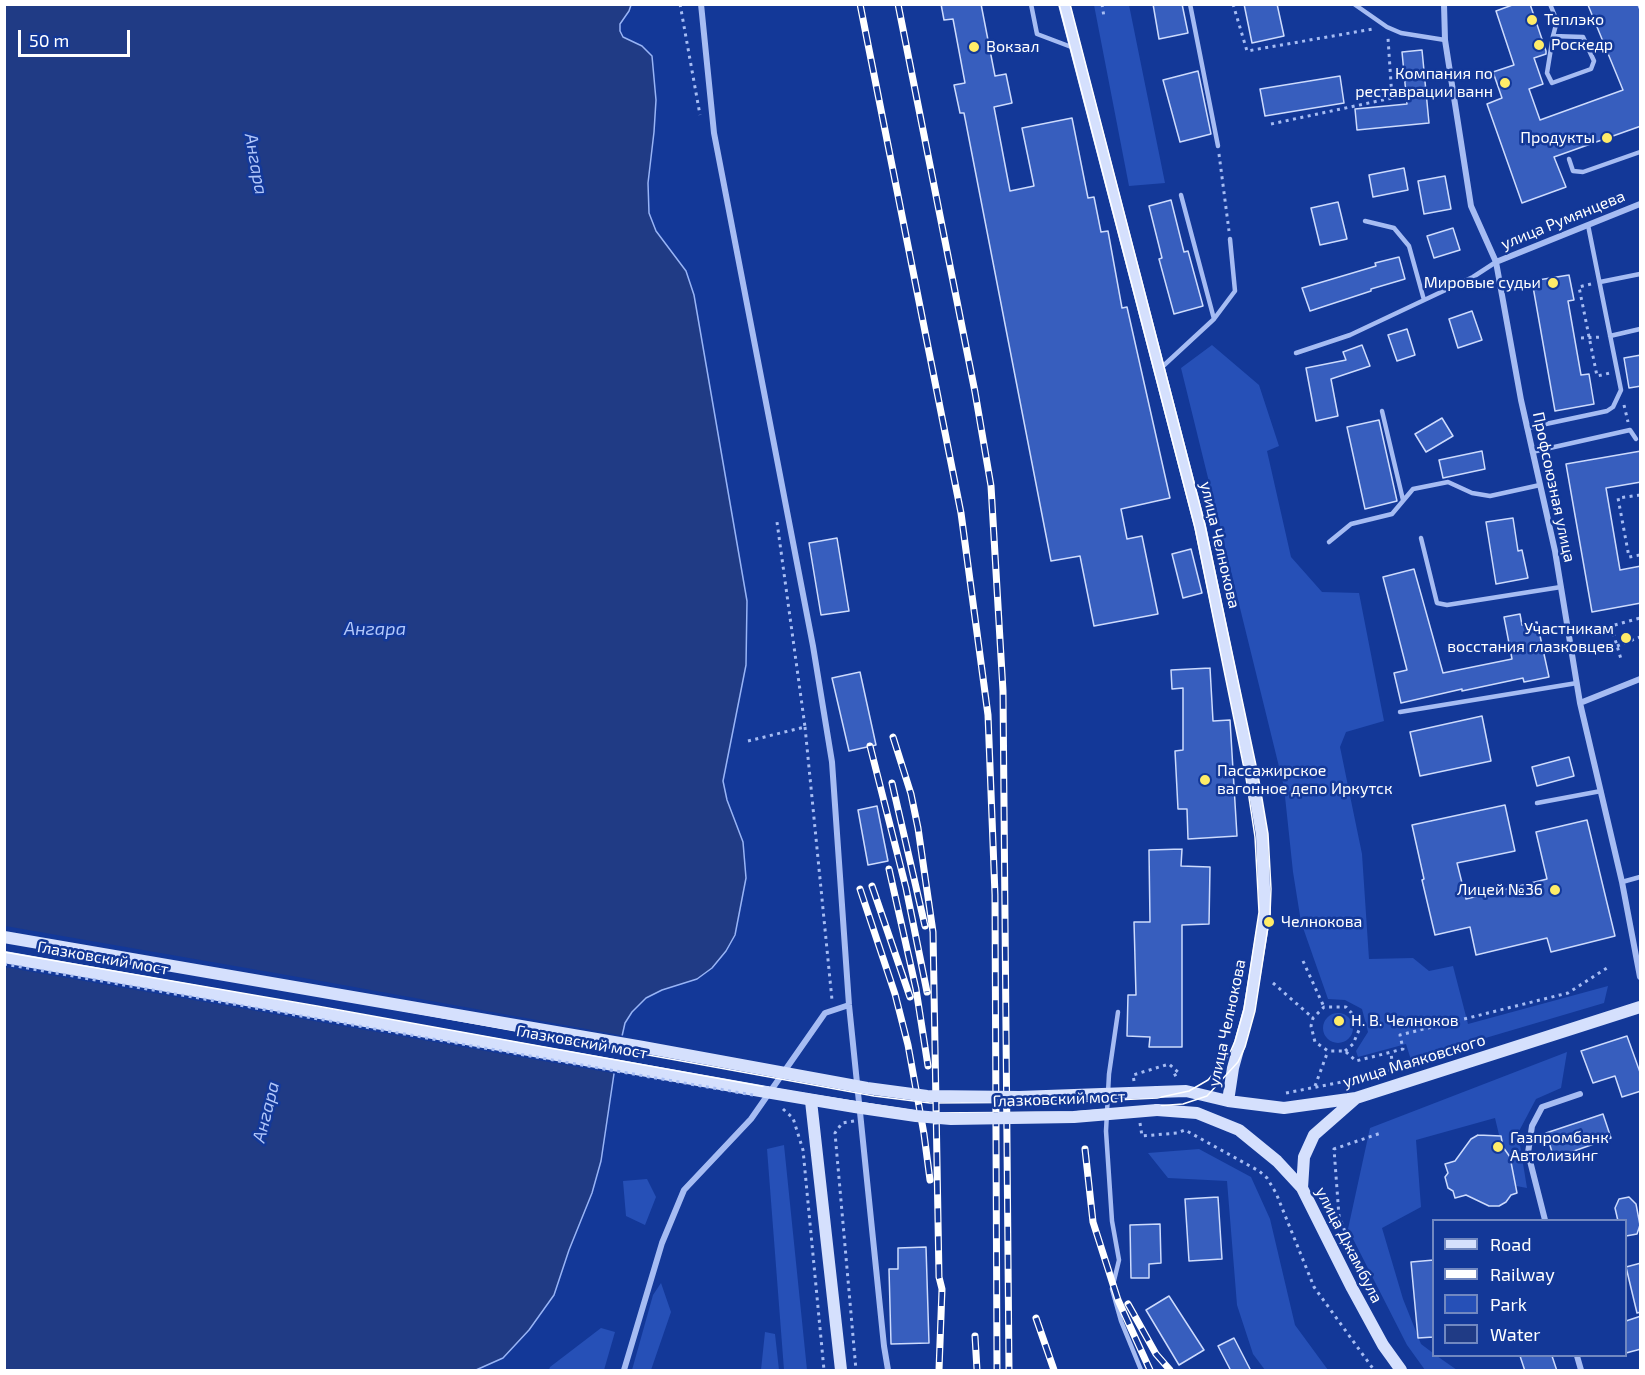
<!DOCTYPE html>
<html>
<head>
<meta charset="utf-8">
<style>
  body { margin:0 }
  #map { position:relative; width:1645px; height:1375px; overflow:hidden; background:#133898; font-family:"Exo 2",sans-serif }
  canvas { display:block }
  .frame { position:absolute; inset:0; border:6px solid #fff; pointer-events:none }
  .legend { position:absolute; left:1432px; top:1219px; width:195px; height:138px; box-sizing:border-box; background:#133898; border:2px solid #7188c1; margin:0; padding:8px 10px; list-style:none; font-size:18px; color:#fff }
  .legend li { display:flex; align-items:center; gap:12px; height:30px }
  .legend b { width:30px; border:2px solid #7188c1 }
  .scale { position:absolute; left:18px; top:30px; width:112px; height:27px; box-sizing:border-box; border:3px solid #fff; border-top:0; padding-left:8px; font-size:18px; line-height:21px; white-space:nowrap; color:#fff; -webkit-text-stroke:4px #133898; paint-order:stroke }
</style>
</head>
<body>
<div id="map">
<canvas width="1645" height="1375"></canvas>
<div class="frame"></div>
<ul class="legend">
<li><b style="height:8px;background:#d5e0fd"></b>Road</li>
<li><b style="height:8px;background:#fff"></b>Railway</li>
<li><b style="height:16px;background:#2650b7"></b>Park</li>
<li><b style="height:16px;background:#203b85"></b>Water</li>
</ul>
<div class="scale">50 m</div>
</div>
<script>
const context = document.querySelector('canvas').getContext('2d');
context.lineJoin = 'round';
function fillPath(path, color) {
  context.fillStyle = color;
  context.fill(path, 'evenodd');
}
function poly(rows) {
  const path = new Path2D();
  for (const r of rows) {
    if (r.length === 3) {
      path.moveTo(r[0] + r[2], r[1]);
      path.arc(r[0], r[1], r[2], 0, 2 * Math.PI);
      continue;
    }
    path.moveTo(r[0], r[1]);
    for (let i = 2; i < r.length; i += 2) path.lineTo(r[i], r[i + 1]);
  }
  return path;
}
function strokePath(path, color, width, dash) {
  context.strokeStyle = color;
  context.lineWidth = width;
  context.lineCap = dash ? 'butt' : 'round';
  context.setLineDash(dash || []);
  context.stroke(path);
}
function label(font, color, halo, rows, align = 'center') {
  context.font = font + ' "Exo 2",sans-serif';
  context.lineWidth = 5;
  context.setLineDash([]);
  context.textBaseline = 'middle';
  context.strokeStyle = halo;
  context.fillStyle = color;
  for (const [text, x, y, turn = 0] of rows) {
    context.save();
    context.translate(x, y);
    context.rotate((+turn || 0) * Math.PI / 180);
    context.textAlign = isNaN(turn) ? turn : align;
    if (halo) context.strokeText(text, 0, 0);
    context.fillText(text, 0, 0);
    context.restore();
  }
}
fillPath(poly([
  [1094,5,1129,5,1165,183,1129,186],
  [1212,345,1259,385,1279,446,1267,451,1291,557,1322,592,1359,593,1384,721,1346,732,1340,747,1362,854,1369,959,1413,958,1429,971,1453,966,1468,1024,1608,986,1604,1003,1411,1060,1406,1044,1358,1057,1356,1051,1368,1032,1362,1009,1345,1000,1328,999,1301,922,1293,872,1284,787,1181,368],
  [1338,1028,15],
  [1567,1052,1561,1088,1536,1099,1518,1133,1527,1188,1511,1185,1495,1118,1416,1140,1421,1207,1382,1228,1403,1299,1421,1344,1433,1353,1434,1356,1437,1356,1457,1370,1425,1370,1407,1345,1348,1229,1370,1128],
  [784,1145,807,1370,784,1370,767,1149],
  [1199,1149,1251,1177,1270,1219,1295,1325,1328,1370,1265,1370,1253,1354,1237,1305,1227,1181,1168,1178,1148,1153],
  [647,1179,656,1197,645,1225,626,1216,623,1181],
  [661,1283,671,1312,651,1370,632,1370,653,1295],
  [601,1328,615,1332,604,1370,549,1370,550,1367],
  [765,1332,775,1334,779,1370,761,1370]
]), '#2650b7');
const water = poly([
  [5,5,631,5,629,11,620,24,620,31,623,37,642,46,652,56,656,100,654,132,648,183,649,213,656,231,686,271,694,295,747,601,746,665,723,781,727,800,743,842,746,878,735,935,726,951,712,968,697,979,662,990,646,998,632,1012,625,1023,615,1067,601,1161,592,1193,569,1250,554,1295,529,1330,503,1358,476,1370,5,1370,5,5]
]);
fillPath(water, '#203b85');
strokePath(water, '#98b4f6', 1.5);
fillPath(poly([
  [5,926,321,981,625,1036,617,1074,4,967]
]), '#133898');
const building = poly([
  [941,4,981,4,995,76,1006,74,1012,103,994,107,1010,191,1034,186,1022,128,1072,118,1088,198,1094,197,1101,232,1108,231,1122,308,1127,307,1170,498,1121,509,1127,539,1142,536,1158,614,1094,626,1080,556,1051,561,964,113,960,113,954,85,965,83,953,19,944,20,941,4],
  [1153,4,1182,4,1188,33,1159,39,1153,4],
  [1244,4,1277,4,1284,36,1252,43,1244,4],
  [1515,4,1530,4,1546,51,1546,54,1534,58,1543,84,1529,89,1540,120,1623,90,1588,5,1638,5,1641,12,1641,126,1554,157,1566,187,1522,203,1487,104,1502,98,1493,72,1514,65,1496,11,1515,4],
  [1422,50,1429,123,1357,130,1355,109,1407,104,1402,52,1422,50],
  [1198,71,1211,134,1180,142,1163,80,1198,71],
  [1340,76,1344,103,1265,116,1260,89,1340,76],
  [1404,168,1408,190,1373,197,1369,175,1404,168],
  [1445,176,1451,209,1424,214,1418,181,1445,176],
  [1171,200,1184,252,1188,251,1203,306,1174,314,1159,259,1162,258,1149,206,1171,200],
  [1338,202,1347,239,1320,245,1311,208,1338,202],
  [1453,228,1460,250,1434,258,1427,236,1453,228],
  [1399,257,1405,279,1371,289,1371,291,1310,311,1302,288,1376,266,1375,263,1399,257],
  [1569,275,1574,300,1568,301,1581,375,1589,374,1594,404,1555,411,1532,281,1569,275],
  [1472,311,1482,340,1458,348,1449,319,1472,311],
  [1407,329,1415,355,1397,361,1388,335,1407,329],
  [1362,345,1370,366,1331,379,1338,416,1316,421,1306,368,1346,360,1343,352,1362,345],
  [1641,355,1641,386,1629,388,1624,358,1641,355],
  [1442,418,1453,436,1426,452,1415,434,1442,418],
  [1379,420,1397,501,1365,509,1347,427,1379,420],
  [1482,451,1485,469,1443,478,1439,460,1482,451],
  [1641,451,1641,482,1606,488,1620,570,1641,566,1641,603,1592,612,1566,464,1641,451],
  [1513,518,1518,551,1522,550,1528,578,1496,584,1486,522,1513,518],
  [837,538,849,611,821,615,809,543,837,538],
  [1191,549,1202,593,1183,598,1172,554,1191,549],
  [1414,569,1443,673,1512,659,1504,617,1520,614,1522,625,1537,622,1549,677,1524,682,1523,678,1462,691,1462,689,1401,703,1394,673,1407,670,1383,577,1414,569],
  [1210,668,1213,721,1230,720,1237,836,1188,839,1187,809,1178,809,1175,751,1183,750,1183,688,1172,689,1171,670,1210,668],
  [860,672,876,745,849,751,832,678,860,672],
  [1482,716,1491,761,1420,776,1410,732,1482,716],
  [1569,757,1574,776,1537,786,1532,767,1569,757],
  [1505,805,1515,851,1457,863,1466,899,1547,879,1536,832,1587,820,1615,936,1551,952,1547,938,1476,955,1470,927,1435,935,1422,880,1424,879,1412,825,1505,805],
  [877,806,888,861,868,865,858,810,877,806],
  [1182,849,1181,866,1210,867,1209,924,1182,925,1182,1047,1149,1047,1150,1037,1127,1036,1128,995,1136,995,1134,922,1150,922,1149,850,1182,849],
  [1627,1036,1641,1075,1641,1091,1622,1097,1615,1076,1593,1083,1581,1051,1627,1036],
  [1603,1114,1611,1138,1554,1158,1546,1133,1603,1114],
  [1478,1135,1501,1136,1503,1147,1510,1157,1517,1193,1511,1195,1506,1202,1499,1206,1489,1206,1466,1195,1455,1198,1453,1191,1448,1188,1445,1177,1448,1173,1445,1164,1455,1161,1471,1139,1478,1135],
  [1218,1197,1222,1259,1189,1261,1185,1199,1218,1197],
  [1629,1197,1636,1204,1640,1225,1637,1234,1626,1236,1626,1221,1618,1221,1615,1208,1619,1199,1629,1197],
  [1160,1224,1161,1263,1149,1264,1149,1278,1131,1278,1130,1225,1160,1224],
  [926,1247,929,1343,891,1344,889,1269,898,1269,898,1248,926,1247],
  [1434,1260,1434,1337,1418,1338,1411,1262,1434,1260],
  [1641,1263,1641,1312,1637,1313,1626,1267,1641,1263],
  [1169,1296,1204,1350,1179,1365,1146,1310,1169,1296],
  [1641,1316,1641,1349,1626,1353,1626,1321,1641,1316],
  [1234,1338,1251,1371,1231,1371,1218,1346,1234,1338],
  [1520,1356,1552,1356,1557,1371,1525,1371,1520,1356]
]);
fillPath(building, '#375ebe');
strokePath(building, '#cddbfd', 1.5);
strokePath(poly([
  [680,4,700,115],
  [1102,4,1104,17],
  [1233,4,1247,51,1373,29],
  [1271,124,1392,98,1388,38],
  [1219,154,1229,231],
  [1591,284,1579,287,1597,376,1610,373],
  [1581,338,1602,337],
  [1624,405,1628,422],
  [1640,495,1618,498,1629,557,1640,555],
  [1611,626,1621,659],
  [1593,631,1640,618],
  [1617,646,1640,637],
  [805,727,832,1000],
  [748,741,805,727,777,522],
  [1303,961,1324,1007],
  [1273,983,1313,1018],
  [1345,1051,1353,1044,1359,1030,1358,1020,1346,1007,1324,1007,1313,1018,1311,1026,1315,1042,1328,1051,1345,1051,1356,1061,1403,1049,1400,1035,1568,993,1610,966],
  [1134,1081,1133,1075,1169,1064,1179,1073,1171,1077],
  [1315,1086,1328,1051],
  [1286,1093,1352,1080,1393,1069,1391,1053],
  [1140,1123,1142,1136,1177,1133,1185,1130,1259,1171,1267,1178,1276,1193,1314,1287,1374,1370],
  [1361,1273,1339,1216,1334,1149,1381,1133]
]), '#a6bcf3', 3, [3, 4.5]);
strokePath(poly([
  [1031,4,1037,34,1074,48],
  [1190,4,1218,146],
  [1354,4,1387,27,1401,33,1445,40],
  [1550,4,1557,21,1553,36,1547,73,1552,83,1591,69,1594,61,1583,37,1553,36],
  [1569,159,1573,171,1583,172,1640,152],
  [1365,221,1394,228,1409,246,1424,300],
  [1600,282,1640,274],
  [1214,319,1235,291,1230,239],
  [1610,336,1640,329],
  [1296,353,1350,335,1473,277,1496,262],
  [1161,368,1214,319,1181,195],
  [1382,411,1403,500],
  [1527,428,1607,411,1613,407,1621,390,1588,225],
  [1532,452,1630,430,1636,439],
  [1421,538,1437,603,1447,605,1561,587],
  [1329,542,1351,524,1392,514,1413,489,1448,482,1472,493,1490,496,1540,485],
  [1400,712,1577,683],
  [1537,803,1601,791],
  [1622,882,1640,877],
  [1118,1012,1109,1074,1106,1131,1112,1221,1119,1260,1112,1289,1121,1321,1141,1370]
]), '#a6bcf3', 4.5);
strokePath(poly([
  [701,4,714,133,813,646,832,762,849,1005,884,1346,888,1370],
  [1444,4,1445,40,1471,206,1496,262,1521,400,1555,551,1580,703,1622,882,1640,977],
  [1496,262,1640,204],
  [1580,703,1640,679],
  [1545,1220,1528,1153,1532,1126,1542,1107,1580,1094],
  [1577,1356,1581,1370],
  [624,1370,662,1243,684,1190,751,1119,825,1013,849,1005]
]), '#a6bcf3', 6);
strokePath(poly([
  [1064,4,1200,526,1252,776,1262,835,1265,913,1249,1010,1233,1068,1228,1101],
  [4,957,766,1092],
  [1157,1092,1186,1091,1228,1101,1284,1108,1356,1098,1640,1007],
  [811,1101,841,1370],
  [1157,1110,1197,1113,1239,1130,1277,1161,1302,1188,1352,1288,1383,1345,1401,1370],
  [1302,1188,1304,1157,1314,1135,1355,1099]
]), '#d5e0fd', 12);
strokePath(poly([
  [4,941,318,995,874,1096,930,1103,1073,1102,1157,1098,1189,1091,1208,1080,1229,1055,1235,1041,1244,1009,1259,912,1255,837,1246,778,1195,528,1059,4],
  [4,952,317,1006,794,1092,928,1113,1073,1112,1183,1104,1207,1096,1238,1062,1245,1047,1255,1011,1270,914,1271,889,1268,834,1258,775,1205,525,1070,4]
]), '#fff', 1.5);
const rail = poly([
  [860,4,961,513,988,715,995,895,997,1370],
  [898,4,975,392,991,486,1003,691,1009,1370],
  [893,737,911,794,918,828,933,932,939,1277,942,1289,939,1370],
  [870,746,906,888,927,992],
  [892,783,925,926],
  [889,869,916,989,928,1066],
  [872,886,910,997],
  [860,889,895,994,908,1045,924,1134,930,1180],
  [1085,1149,1093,1222,1118,1300,1150,1370],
  [1128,1304,1156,1354,1170,1370],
  [1036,1318,1054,1370],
  [975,1336,977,1370]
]);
strokePath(rail, '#fff', 7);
strokePath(rail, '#133898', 4.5, [14]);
strokePath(poly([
  [4,964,753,1095],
  [783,1109,793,1118,803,1150,824,1370],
  [854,1121,842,1123,835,1133,856,1370]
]), '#a6bcf3', 3, [3, 4.5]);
strokePath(poly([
  [4,937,643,1047,867,1088,927,1096,1019,1097,1157,1092],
  [766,1092,855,1107,916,1116,951,1119,1074,1117,1157,1110]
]), '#d5e0fd', 12);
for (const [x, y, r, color] of [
  [1532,20,6,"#ffec68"],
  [1539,45,6,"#ffec68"],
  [974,47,6,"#ffec68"],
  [1505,83,6,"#ffec68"],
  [1607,138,6,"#ffec68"],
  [1553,283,6,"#ffec68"],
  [1626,638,6,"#ffec68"],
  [1205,780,6,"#ffec68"],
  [1555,890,6,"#ffec68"],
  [1269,922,6,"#ffec68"],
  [1339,1021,6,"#ffec68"],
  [1498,1147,6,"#ffec68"]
]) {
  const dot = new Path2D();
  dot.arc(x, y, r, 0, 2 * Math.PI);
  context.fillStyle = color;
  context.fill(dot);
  strokePath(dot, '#133898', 2);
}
label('16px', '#fff', '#133898', [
  ["Теплэко",1544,20],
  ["Роскедр",1551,45],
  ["Вокзал",986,47],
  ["Компания по",1493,74,"right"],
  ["реставрации ванн",1493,92,"right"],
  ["Продукты",1595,138,"right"],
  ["Мировые судьи",1541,283,"right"],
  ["Участникам",1614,629,"right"],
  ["восстания глазковцев",1614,647,"right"],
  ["Пассажирское",1217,771],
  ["вагонное депо Иркутск",1217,789],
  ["Лицей №36",1543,890,"right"],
  ["Челнокова",1281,922],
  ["Н. В. Челноков",1351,1021],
  ["Газпромбанк",1510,1138],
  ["Автолизинг",1510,1156]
], 'left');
label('16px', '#fff', '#133898', [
  ["улица Румянцева",1563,220,-22],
  ["Профсоюзная улица",1554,487,78],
  ["улица Челнокова",1220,545,77],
  ["Глазковский мост",103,958,10],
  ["улица Челнокова",1227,1023,-78],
  ["Глазковский мост",582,1042,10],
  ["улица Маяковского",1414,1061,-17],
  ["Глазковский мост",1059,1099,-2],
  ["улица Джамбула",1349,1245,63]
]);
label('italic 18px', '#b2c7fa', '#133898', [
  ["Ангара",256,164,80],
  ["Ангара",375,629],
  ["Ангара",266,1112,-76]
]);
</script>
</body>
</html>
